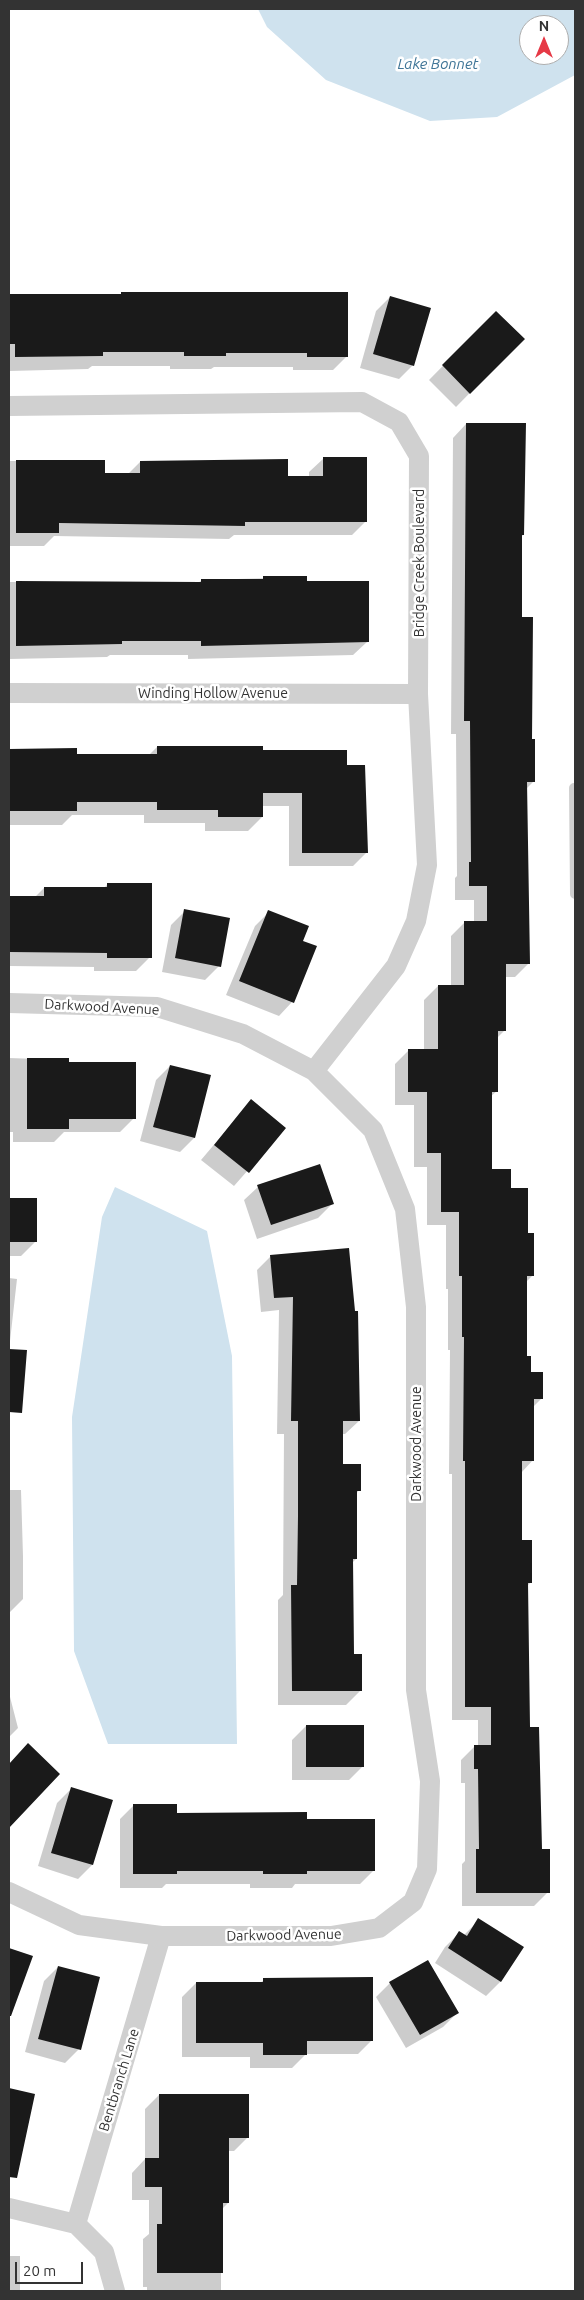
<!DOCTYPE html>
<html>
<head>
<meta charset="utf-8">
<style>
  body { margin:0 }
  #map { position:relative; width:584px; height:2300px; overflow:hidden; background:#fff; font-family:Ubuntu,sans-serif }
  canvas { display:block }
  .frame { position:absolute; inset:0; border:10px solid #333; pointer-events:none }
  .north { position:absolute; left:519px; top:15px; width:50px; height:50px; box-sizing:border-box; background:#fff; border:1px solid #adadad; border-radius:50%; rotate:0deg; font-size:14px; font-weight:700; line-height:20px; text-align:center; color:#333 }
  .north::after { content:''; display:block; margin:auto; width:18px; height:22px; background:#e63946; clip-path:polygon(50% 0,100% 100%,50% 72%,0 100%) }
  .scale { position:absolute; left:15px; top:2262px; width:68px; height:22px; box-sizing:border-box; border:2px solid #333; border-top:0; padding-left:6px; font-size:15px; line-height:18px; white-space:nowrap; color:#333; -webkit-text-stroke:4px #fff; paint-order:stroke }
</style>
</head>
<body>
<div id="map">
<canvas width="584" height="2300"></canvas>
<div class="frame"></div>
<div class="north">N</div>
<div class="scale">20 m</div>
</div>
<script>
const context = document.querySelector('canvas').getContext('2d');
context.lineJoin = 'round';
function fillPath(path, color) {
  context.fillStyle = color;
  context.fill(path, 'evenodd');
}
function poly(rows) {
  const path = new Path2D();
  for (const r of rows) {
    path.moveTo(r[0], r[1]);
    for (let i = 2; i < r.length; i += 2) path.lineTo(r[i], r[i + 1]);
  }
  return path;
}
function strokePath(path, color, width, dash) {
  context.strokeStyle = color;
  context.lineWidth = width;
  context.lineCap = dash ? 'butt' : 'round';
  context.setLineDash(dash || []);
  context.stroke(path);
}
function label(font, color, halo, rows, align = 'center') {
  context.font = font + ' Ubuntu,sans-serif';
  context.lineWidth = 5;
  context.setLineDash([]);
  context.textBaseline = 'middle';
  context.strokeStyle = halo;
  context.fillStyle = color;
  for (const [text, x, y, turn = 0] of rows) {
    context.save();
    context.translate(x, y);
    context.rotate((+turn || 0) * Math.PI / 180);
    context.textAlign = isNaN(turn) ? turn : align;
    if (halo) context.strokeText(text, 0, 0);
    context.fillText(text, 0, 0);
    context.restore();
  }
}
fillPath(poly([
  [258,9,575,9,575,75,497,117,430,121,326,80,267,27],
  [529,25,559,25,559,55,529,55],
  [115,1187,207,1231,232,1356,237,1744,108,1744,74,1651,72,1417,102,1217]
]), '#cfe2ee');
fillPath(poly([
  [9,294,347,294,347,356,333,370,293,370,293,367,214,367,211,369,170,369,170,366,92,366,88,369,9,371],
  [390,297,413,365,399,379,360,368,376,311],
  [496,312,523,339,456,407,429,380],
  [466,424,523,535,521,537,521,618,533,782,526,789,529,963,515,977,505,977,505,1030,497,1038,497,1091,490,1097,490,1171,509,1190,527,1234,533,1275,526,1282,526,1357,529,1373,542,1398,533,1407,533,1460,521,1473,521,1542,530,1583,527,1586,529,1728,540,1850,548,1892,534,1906,462,1906,462,1864,465,1861,465,1783,461,1783,461,1760,475,1746,478,1746,478,1720,452,1720,452,1474,449,1474,450,1350,448,1350,448,1289,446,1289,446,1225,427,1225,427,1167,414,1167,414,1105,395,1105,395,1064,409,1050,424,1050,424,1000,438,986,451,986,451,936,465,922,474,922,474,900,455,900,455,878,457,876,456,734,451,734,453,438],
  [323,459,366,521,352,535,234,535,229,539,54,536,44,546,9,546,9,461,103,461,103,474,128,474,140,462,287,477,309,477,309,472],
  [306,577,306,583,367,642,353,655,188,659,188,655,110,655,107,657,9,659,9,582,198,583,202,580],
  [157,747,262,751,346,766,367,852,353,866,289,866,289,806,262,806,262,817,248,831,205,831,205,823,144,823,144,815,72,815,62,825,9,825,9,750,76,749,76,755,149,755],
  [108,884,150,957,136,971,94,971,94,967,9,966,9,897,35,897,44,888,104,888],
  [185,911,219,966,205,980,162,972,171,925],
  [269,912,301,942,292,1002,279,1016,226,995,255,926],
  [9,1058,68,1060,68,1064,134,1118,120,1132,64,1132,54,1142,13,1142,13,1132,9,1132],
  [170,1066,210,1076,194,1138,180,1152,140,1141,156,1080],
  [251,1101,285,1128,234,1186,201,1160],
  [258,1187,332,1204,318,1218,257,1239,244,1200],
  [9,1199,35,1199,35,1242,21,1256,9,1256],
  [348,1249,359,1421,345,1434,342,1434,342,1466,359,1490,356,1494,356,1559,352,1563,353,1655,360,1691,346,1705,278,1705,278,1600,283,1595,284,1434,277,1434,279,1310,261,1312,257,1270,271,1256],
  [9,1278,17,1279,9,1350,22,1392,9,1406],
  [9,1490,21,1490,23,1556,23,1599,9,1613],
  [9,1693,18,1728,9,1737],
  [306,1726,363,1766,349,1780,292,1780,292,1740],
  [28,1745,59,1774,9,1826,9,1765],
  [71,1789,111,1800,92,1865,78,1879,38,1866,57,1803],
  [134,1805,176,1814,306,1820,374,1870,360,1884,295,1884,292,1888,250,1888,250,1884,166,1884,162,1888,120,1888,120,1819],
  [479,1920,522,1947,500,1982,486,1996,435,1963,445,1947,459,1933,464,1935],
  [9,1949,31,1957,9,2018],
  [58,1967,79,2049,65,2063,25,2052,44,1981],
  [264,1980,372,2040,358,2054,306,2054,292,2068,250,2068,250,2057,182,2057,182,1997,196,1983,260,1983],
  [390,1983,457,2013,443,2027,406,2048,376,1997],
  [9,2089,33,2095,21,2154,9,2166],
  [159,2095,248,2137,234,2151,228,2151,228,2203,221,2210,221,2291,147,2291,147,2287,143,2287,143,2239,149,2234,149,2200,132,2200,132,2173,145,2159,145,2109],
  [9,2256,20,2256,20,2291,9,2291]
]), '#0003');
fillPath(poly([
  [121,292,348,292,348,357,307,357,307,353,226,353,226,356,184,356,184,352,103,352,103,356,15,357,15,344,9,344,9,294,121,294],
  [390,296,431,308,414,366,373,354],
  [496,311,525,339,470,394,442,365],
  [466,423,526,423,524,535,522,535,522,617,533,617,532,739,535,739,535,782,527,782,530,964,506,964,506,1031,498,1031,498,1092,492,1092,492,1169,511,1169,511,1188,528,1188,528,1233,534,1233,534,1276,527,1276,527,1356,531,1356,531,1372,543,1372,543,1399,534,1399,534,1461,522,1461,522,1540,532,1540,532,1583,528,1583,530,1727,539,1727,542,1849,550,1849,550,1893,476,1893,476,1849,479,1849,478,1769,474,1769,474,1745,491,1745,491,1707,465,1707,465,1461,463,1461,464,1337,462,1337,462,1276,459,1276,459,1212,441,1212,441,1153,427,1153,427,1092,408,1092,408,1049,438,1049,438,985,464,985,464,921,487,921,487,886,469,886,469,862,471,862,470,721,464,721],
  [323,457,367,457,367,522,245,522,245,526,59,523,59,533,16,533,16,460,105,460,105,473,140,473,140,461,288,459,288,476,323,476],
  [263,576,307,576,307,581,369,581,369,642,201,646,201,641,122,641,122,644,16,646,16,581,201,582,201,579,263,579],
  [157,746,263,746,263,750,347,750,347,765,365,765,368,853,302,853,302,793,263,793,263,817,218,817,218,810,157,810,157,802,77,802,77,811,9,811,9,749,77,748,77,754,157,754],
  [107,883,152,883,152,958,107,958,107,953,9,952,9,896,44,896,44,887,107,887],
  [184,909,230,918,221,967,175,958],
  [268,910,309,926,303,941,317,946,294,1003,239,981],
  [27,1058,69,1058,69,1062,136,1062,136,1119,69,1119,69,1129,27,1129],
  [170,1065,211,1075,195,1138,153,1127],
  [251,1099,286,1128,249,1173,214,1145],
  [320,1164,334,1204,271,1225,257,1185],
  [9,1198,37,1198,37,1242,9,1242],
  [349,1248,355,1311,358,1311,360,1421,343,1421,343,1464,361,1464,361,1491,357,1491,357,1559,353,1559,354,1654,362,1654,362,1691,292,1691,291,1585,297,1585,298,1516,298,1421,291,1421,293,1297,274,1298,270,1255],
  [9,1349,27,1350,22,1413,9,1412],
  [306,1725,364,1725,364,1767,306,1767],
  [28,1743,60,1774,9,1828,9,1764],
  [71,1787,113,1800,93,1865,51,1853],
  [133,1804,177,1804,177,1813,307,1812,307,1819,375,1819,375,1871,307,1871,307,1874,263,1874,263,1871,177,1871,177,1874,133,1874],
  [478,1918,524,1947,501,1982,448,1948,459,1931,467,1936],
  [9,1948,33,1956,11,2016,9,2016],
  [428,1960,459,2013,420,2035,389,1982],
  [58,1966,100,1977,81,2050,38,2039],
  [373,1977,373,2041,307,2041,307,2055,263,2055,263,2043,196,2043,196,1982,263,1982,263,1978],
  [9,2088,35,2094,17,2178,9,2177],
  [159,2094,249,2094,249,2138,229,2138,229,2203,223,2203,223,2273,157,2273,157,2224,162,2224,162,2187,145,2187,145,2158,159,2158]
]), '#1a1a1a');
strokePath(poly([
  [575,788,574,788,575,894]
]), '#d0d0d0', 10);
strokePath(poly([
  [9,406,362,402,399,422,419,456,418,694,427,865,416,921,396,966,314,1071],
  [9,693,418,694],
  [9,1003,157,1007,243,1034,314,1071,373,1130,405,1209,416,1307,416,1690,430,1781,427,1869,413,1902,379,1928,331,1936,161,1936,79,1925,9,1892],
  [9,2208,76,2224,104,2252,115,2291],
  [76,2224,161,1936]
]), '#d0d0d0', 20);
label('14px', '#333', '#fff', [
  ["Bridge Creek Boulevard",419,563,-90],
  ["Winding Hollow Avenue",213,693],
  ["Darkwood Avenue",102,1007,3],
  ["Darkwood Avenue",416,1444,-90],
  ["Darkwood Avenue",284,1935,-1],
  ["Bentbranch Lane",119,2080,-73]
]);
label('italic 15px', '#3f7597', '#fff', [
  ["Lake Bonnet",438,64]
]);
</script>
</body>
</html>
